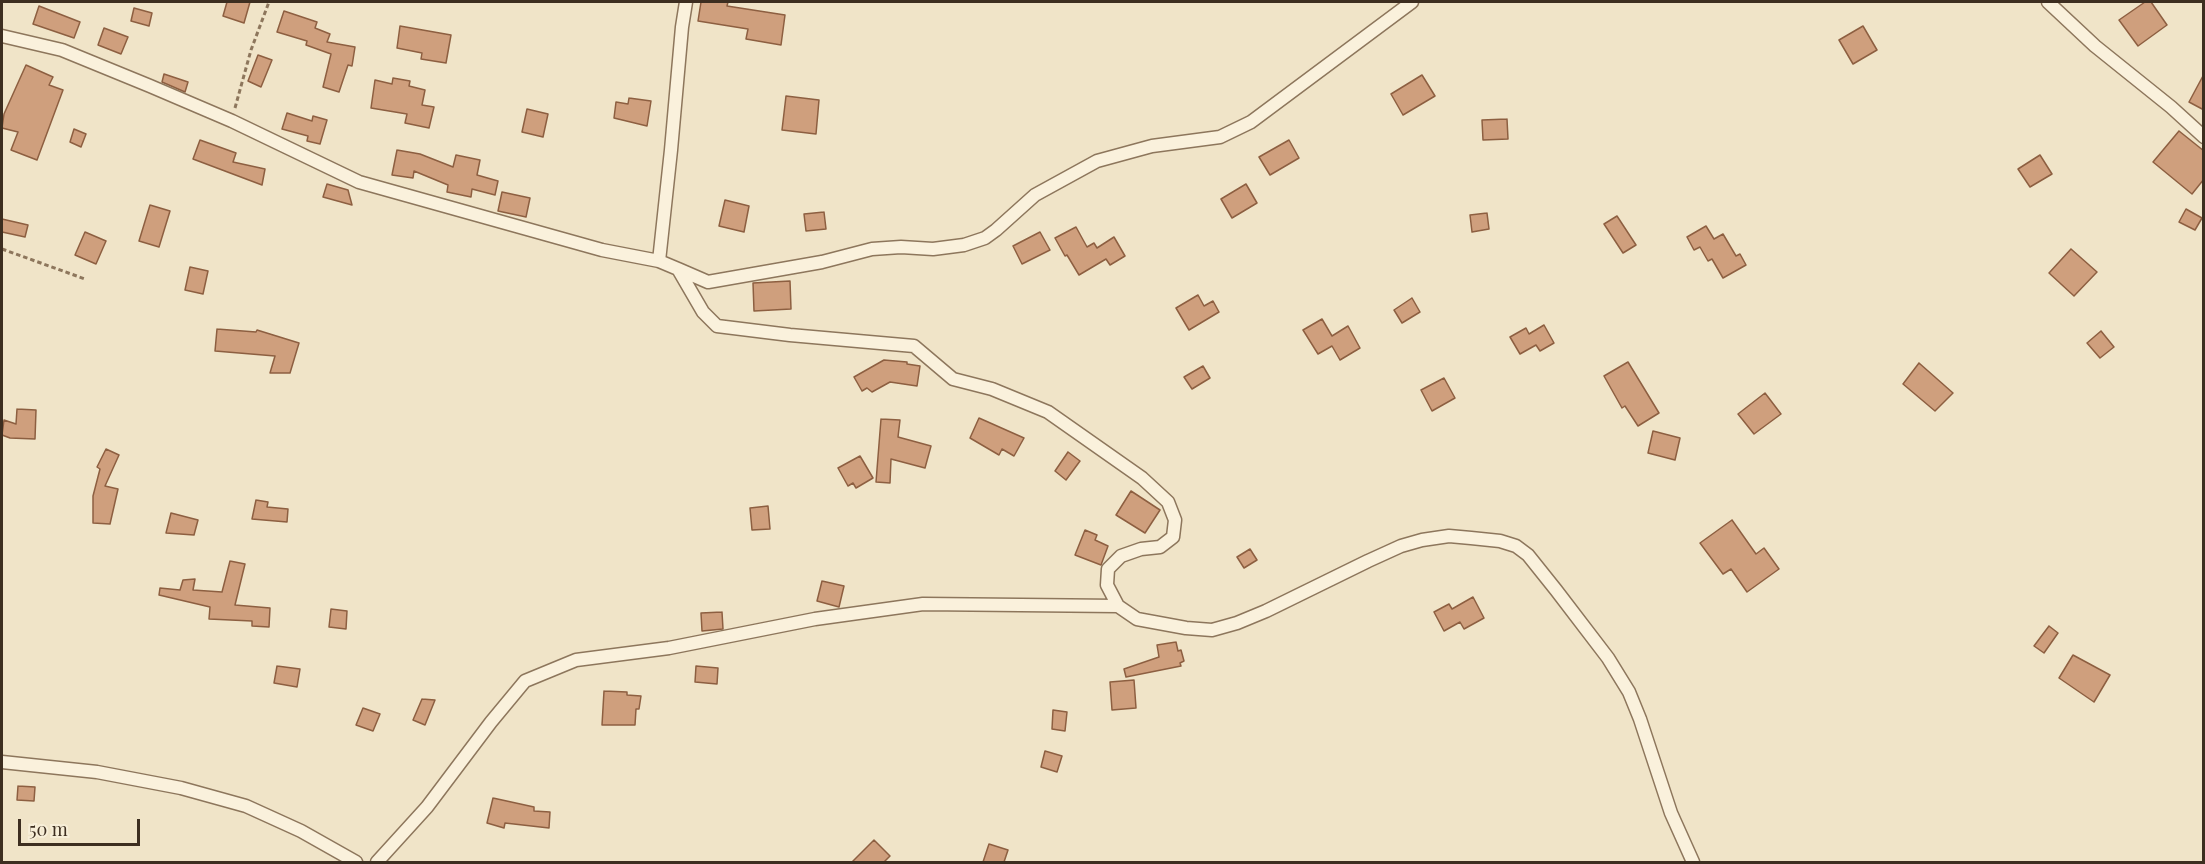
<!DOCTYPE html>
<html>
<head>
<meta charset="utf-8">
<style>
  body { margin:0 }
  #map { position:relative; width:2205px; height:864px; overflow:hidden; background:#f0e4c8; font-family:"Playfair Display",serif }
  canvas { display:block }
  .frame { position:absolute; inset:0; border:3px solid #3d2e20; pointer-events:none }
  .scale { position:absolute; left:18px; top:819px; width:122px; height:27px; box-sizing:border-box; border:3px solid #3d2e20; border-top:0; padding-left:8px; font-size:18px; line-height:21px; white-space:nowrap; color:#3d2e20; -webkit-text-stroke:4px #f7eed8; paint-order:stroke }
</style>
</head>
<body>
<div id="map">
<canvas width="2205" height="864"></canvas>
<div class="frame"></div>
<div class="scale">50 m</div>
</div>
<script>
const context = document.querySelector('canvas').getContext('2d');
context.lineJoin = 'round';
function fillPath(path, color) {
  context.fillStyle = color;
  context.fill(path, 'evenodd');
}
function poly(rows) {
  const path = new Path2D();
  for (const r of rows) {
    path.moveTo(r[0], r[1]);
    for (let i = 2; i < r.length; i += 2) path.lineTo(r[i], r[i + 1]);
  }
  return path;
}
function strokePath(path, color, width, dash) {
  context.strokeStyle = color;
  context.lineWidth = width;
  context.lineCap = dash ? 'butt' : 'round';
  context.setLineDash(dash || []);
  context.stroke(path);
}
const building = poly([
  [227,2,250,2,244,23,223,16,227,2],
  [701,2,728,2,727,6,785,15,781,45,746,39,748,29,698,21,701,2],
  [2145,2,2151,2,2167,25,2138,46,2119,20,2145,2],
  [39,6,80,22,74,38,33,24,39,6],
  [134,8,152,13,149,26,131,21,134,8],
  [284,11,317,22,315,28,330,34,327,42,355,47,352,66,348,65,339,92,323,87,331,54,306,45,307,41,277,32,284,11],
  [400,26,451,35,446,63,421,59,422,53,397,48,400,26],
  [1863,26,1877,50,1853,64,1839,40,1863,26],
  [104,28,128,37,121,54,98,45,104,28],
  [258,55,272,60,261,87,248,81,258,55],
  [26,65,53,77,49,85,63,90,37,160,11,150,18,132,2,128,4,114,26,65],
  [164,74,188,82,185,92,162,82,164,74],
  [2204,74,2204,110,2189,102,2204,74],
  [1422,75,1435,96,1403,115,1391,94,1422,75],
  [393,78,410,81,409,86,425,90,422,105,434,107,429,128,405,123,407,114,371,108,375,80,392,84,393,78],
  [786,96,819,100,816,134,782,130,786,96],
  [629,98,651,101,647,126,614,118,616,102,628,104,629,98],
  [527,109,548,114,543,137,522,132,527,109],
  [287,113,312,121,313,116,327,120,320,144,307,141,308,136,282,129,287,113],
  [1507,119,1508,139,1483,140,1482,120,1507,119],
  [74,129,86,134,81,147,70,142,74,129],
  [2179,131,2204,151,2204,179,2192,194,2153,162,2179,131],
  [200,140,236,153,233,162,265,169,262,185,193,159,200,140],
  [1289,140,1299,158,1270,175,1259,157,1289,140],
  [397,150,420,154,453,167,456,155,480,160,477,175,498,181,495,195,472,189,471,197,447,192,448,185,414,171,413,178,392,175,397,150],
  [2040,155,2052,174,2030,187,2018,169,2040,155],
  [327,184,348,190,352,205,323,197,327,184],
  [1246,184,1257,203,1232,218,1221,199,1246,184],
  [502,192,530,198,526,217,498,211,502,192],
  [725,200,749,206,744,232,719,226,725,200],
  [150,205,170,211,159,247,139,241,150,205],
  [2186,209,2202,218,2195,230,2179,222,2186,209],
  [824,212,826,229,806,231,804,214,824,212],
  [1487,213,1489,229,1472,232,1470,215,1487,213],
  [1617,216,1636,245,1623,253,1604,224,1617,216],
  [2,219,28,225,25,237,2,232,2,219],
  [1706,226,1714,239,1723,234,1736,256,1740,254,1746,265,1723,278,1712,259,1708,261,1700,247,1694,250,1687,237,1706,226],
  [1076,227,1087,247,1094,243,1097,248,1114,237,1125,256,1110,265,1106,259,1079,275,1067,255,1065,256,1055,238,1076,227],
  [85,232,106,241,96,264,75,255,85,232],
  [1040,232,1050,250,1022,264,1013,246,1040,232],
  [2071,249,2097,272,2074,296,2049,273,2071,249],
  [190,267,208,271,203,294,185,290,190,267],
  [790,281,791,309,754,311,753,283,790,281],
  [1198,295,1204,306,1213,301,1219,312,1189,330,1176,308,1198,295],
  [1412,298,1420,312,1402,323,1394,310,1412,298],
  [1322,319,1332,336,1348,326,1360,348,1340,360,1332,346,1318,354,1303,330,1322,319],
  [1544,325,1554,343,1540,351,1536,345,1520,354,1510,337,1526,328,1529,334,1544,325],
  [217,329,256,332,257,330,299,343,290,373,270,373,275,356,215,351,217,329],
  [2101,331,2114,347,2100,358,2087,343,2101,331],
  [884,360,907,362,907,364,920,366,917,386,890,382,872,392,867,388,862,391,854,377,884,360],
  [1628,362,1659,413,1638,426,1625,406,1622,408,1604,376,1628,362],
  [1919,363,1953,393,1935,411,1903,384,1919,363],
  [1203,366,1210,378,1192,389,1184,377,1203,366],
  [1444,378,1455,398,1432,411,1421,390,1444,378],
  [1765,393,1781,414,1754,434,1738,414,1765,393],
  [17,409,36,410,35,439,10,438,2,435,4,420,16,424,17,409],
  [979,418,1024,438,1014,456,1002,449,999,455,970,438,979,418],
  [881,419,900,420,898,437,931,446,925,468,891,459,890,483,876,482,881,419],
  [1653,431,1680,438,1675,460,1648,453,1653,431],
  [106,449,119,455,105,486,118,489,110,524,93,523,93,496,100,469,97,467,106,449],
  [1068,452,1080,461,1066,480,1055,471,1068,452],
  [860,456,873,478,856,488,853,483,848,486,838,468,860,456],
  [1131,491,1160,510,1145,533,1116,515,1131,491],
  [256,500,268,502,267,507,288,509,287,522,252,519,256,500],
  [768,506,770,529,752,530,750,508,768,506],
  [171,513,198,520,194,535,166,533,171,513],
  [1732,520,1756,554,1764,548,1779,569,1747,592,1731,569,1723,574,1700,543,1732,520],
  [1085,530,1097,535,1095,540,1108,546,1101,565,1075,555,1085,530],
  [1250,549,1257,560,1244,568,1237,557,1250,549],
  [230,561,245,564,235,605,270,608,269,627,252,626,252,621,209,619,210,607,159,595,160,588,180,590,183,580,195,579,193,590,222,592,230,561],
  [822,581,844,586,839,607,817,601,822,581],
  [1473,597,1484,618,1464,629,1460,622,1444,631,1434,612,1449,604,1452,609,1473,597],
  [331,609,347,611,346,629,329,627,331,609],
  [722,612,723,629,702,631,701,613,722,612],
  [2049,626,2058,633,2044,653,2034,646,2049,626],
  [1176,642,1178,651,1181,650,1184,661,1180,663,1181,666,1126,677,1124,669,1159,657,1157,645,1176,642],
  [2073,655,2110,675,2094,702,2059,678,2073,655],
  [277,666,300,669,297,687,274,683,277,666],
  [696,666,718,668,717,684,695,682,696,666],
  [1134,680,1136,708,1112,710,1110,682,1134,680],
  [604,691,627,692,627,695,641,696,639,709,636,709,635,725,602,725,604,691],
  [422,699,435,700,425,725,413,720,422,699],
  [363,708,380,714,373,731,356,725,363,708],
  [1053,710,1067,712,1065,731,1052,729,1053,710],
  [1045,751,1062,756,1057,772,1041,767,1045,751],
  [18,786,35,787,34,801,17,800,18,786],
  [493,798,534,807,534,811,550,812,549,828,505,823,504,828,487,823,493,798],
  [874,840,890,856,884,862,852,862,874,840],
  [989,844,1008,850,1004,862,983,862,989,844]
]);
fillPath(building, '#cf9f7d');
strokePath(building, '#8d5f41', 1.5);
const street = poly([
  [2048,2,2095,46,2171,107,2204,137],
  [2,36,62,50,150,86,232,121,359,182,602,250,659,261,678,269,703,312,717,326,790,335,914,346,953,379,992,389,1048,412,1142,478,1168,502,1175,520,1173,537,1160,547,1141,549,1121,556,1108,569,1107,585,1118,606,1137,619,1186,628,1212,630,1237,623,1266,611,1368,561,1401,546,1422,540,1449,536,1471,538,1500,541,1516,546,1528,555,1556,590,1608,658,1629,692,1640,719,1671,813,1693,862],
  [659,261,671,150,682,27,686,2],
  [678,269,708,282,822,262,872,249,901,247,933,249,964,245,985,238,996,230,1035,195,1097,161,1152,146,1220,137,1251,122,1412,2],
  [2,762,97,772,181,788,246,806,301,831,356,862],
  [377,862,427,807,491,722,525,681,576,660,669,648,815,619,923,604,1118,606]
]);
strokePath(street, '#8d765c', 15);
strokePath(poly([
  [235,108,251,50,269,2],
  [2,249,85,279]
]), '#8d765c', 3, [4.5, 3]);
strokePath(street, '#faf1dc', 12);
</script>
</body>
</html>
